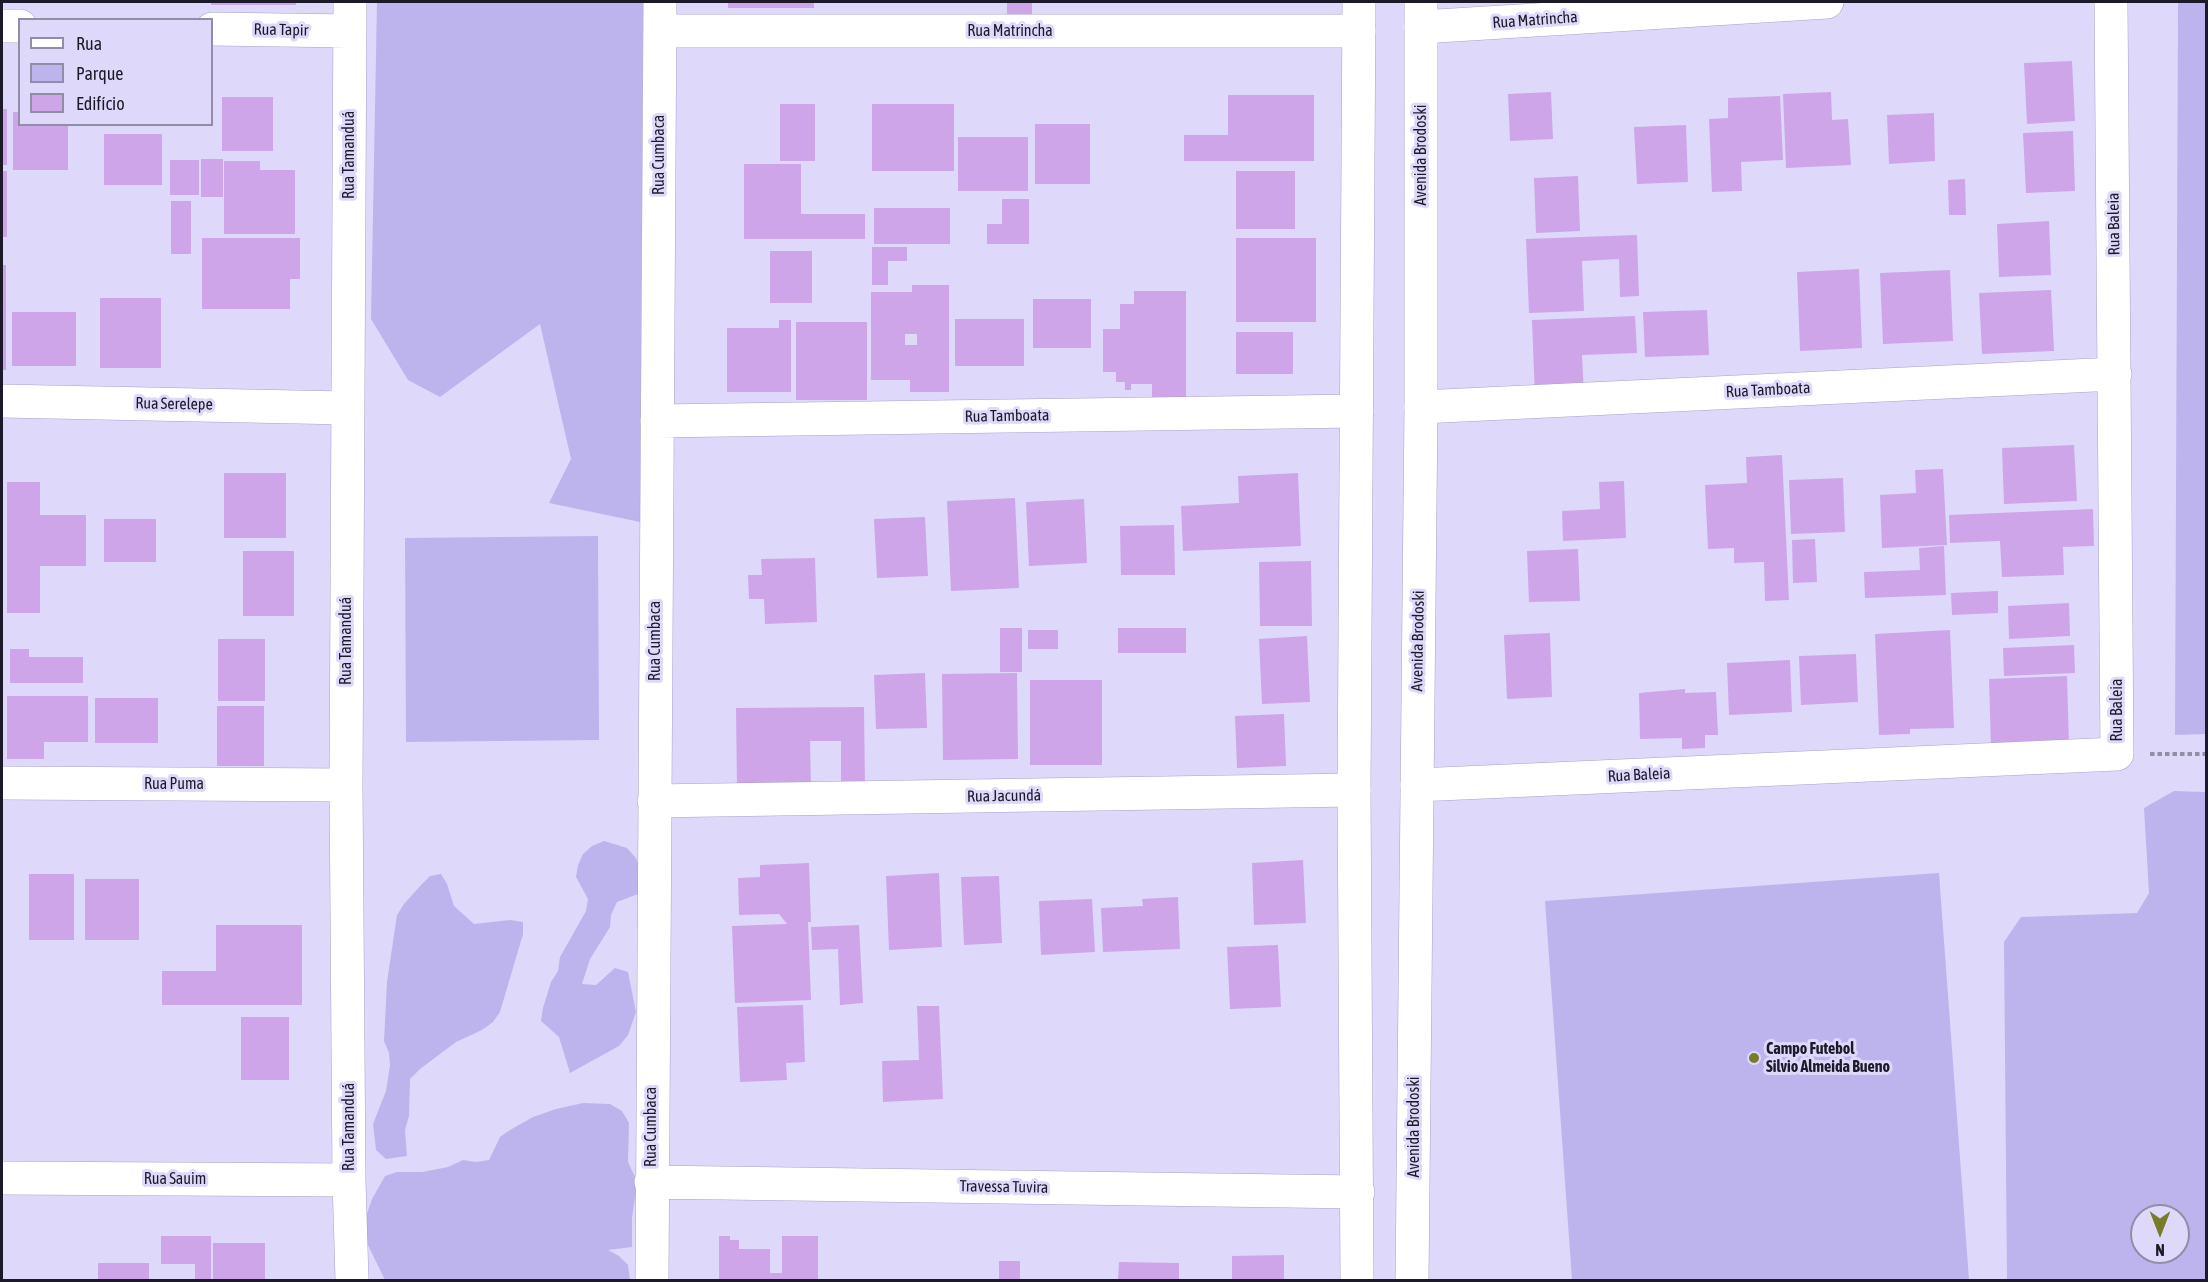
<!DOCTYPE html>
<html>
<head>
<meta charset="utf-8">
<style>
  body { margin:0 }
  #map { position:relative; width:2208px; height:1282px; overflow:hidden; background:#ded9fb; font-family:"Asap Condensed",sans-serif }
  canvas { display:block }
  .frame { position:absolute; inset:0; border:3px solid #1c1a29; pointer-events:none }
  .legend { position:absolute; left:18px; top:18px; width:195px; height:108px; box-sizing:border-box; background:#ded9fb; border:2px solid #908da7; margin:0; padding:8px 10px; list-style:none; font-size:18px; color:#1c1a29 }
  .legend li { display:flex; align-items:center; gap:12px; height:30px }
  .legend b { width:30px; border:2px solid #908da7 }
  .north { position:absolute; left:2130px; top:1204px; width:60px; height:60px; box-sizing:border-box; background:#ded9fb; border:2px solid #908da7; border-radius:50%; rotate:180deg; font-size:16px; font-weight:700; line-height:24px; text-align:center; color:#1c1a29 }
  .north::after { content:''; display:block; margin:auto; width:21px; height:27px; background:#797c26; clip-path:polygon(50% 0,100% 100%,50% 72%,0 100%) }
</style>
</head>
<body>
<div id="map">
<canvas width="2208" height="1282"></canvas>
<div class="frame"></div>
<ul class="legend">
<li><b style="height:8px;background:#fff"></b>Rua</li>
<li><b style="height:16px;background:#bdb4ed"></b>Parque</li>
<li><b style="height:16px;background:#cea5e9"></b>Edifício</li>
</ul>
<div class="north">N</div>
</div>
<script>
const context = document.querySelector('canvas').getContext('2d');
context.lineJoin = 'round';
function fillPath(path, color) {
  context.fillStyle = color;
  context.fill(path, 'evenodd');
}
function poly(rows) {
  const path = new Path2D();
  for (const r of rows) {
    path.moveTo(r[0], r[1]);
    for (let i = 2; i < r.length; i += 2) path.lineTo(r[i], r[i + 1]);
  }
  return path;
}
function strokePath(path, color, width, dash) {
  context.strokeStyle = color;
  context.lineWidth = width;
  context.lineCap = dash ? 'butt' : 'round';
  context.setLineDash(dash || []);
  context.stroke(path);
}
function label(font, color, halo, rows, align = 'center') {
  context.font = font + ' "Asap Condensed",sans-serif';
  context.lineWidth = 6;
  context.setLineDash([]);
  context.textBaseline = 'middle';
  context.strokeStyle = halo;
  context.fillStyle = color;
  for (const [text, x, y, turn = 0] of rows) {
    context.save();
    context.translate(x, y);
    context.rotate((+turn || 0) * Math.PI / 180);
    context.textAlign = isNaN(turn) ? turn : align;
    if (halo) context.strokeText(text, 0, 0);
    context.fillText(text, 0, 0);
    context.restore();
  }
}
fillPath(poly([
  [377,2,643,2,640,522,549,503,571,459,540,324,440,397,408,380,371,319],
  [2178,2,2206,2,2206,734,2175,735],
  [598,536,599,740,406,742,405,538],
  [2174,791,2206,792,2206,1280,2007,1280,2004,942,2021,917,2137,913,2149,893,2144,808],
  [2142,1216,2178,1216,2178,1252,2142,1252],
  [604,841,627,848,636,858,640,869,638,894,617,902,611,915,610,927,590,959,582,984,596,985,615,968,628,972,636,1012,628,1035,619,1046,570,1073,559,1037,541,1021,543,1008,551,982,558,971,560,957,586,911,588,899,576,877,578,865,583,854,592,846],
  [1939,873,1969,1280,1572,1280,1545,901],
  [441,874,447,884,454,906,474,924,510,920,523,922,523,934,500,1012,493,1022,482,1030,456,1042,420,1069,410,1079,409,1116,405,1130,407,1156,386,1159,376,1150,373,1124,386,1091,390,1065,389,1053,384,1041,387,982,397,915,404,904,421,885,430,876],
  [583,1103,610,1104,622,1111,629,1123,628,1162,635,1177,636,1190,632,1218,632,1247,608,1250,619,1256,628,1265,630,1280,385,1280,364,1237,363,1225,372,1199,385,1176,397,1172,422,1172,448,1167,463,1160,476,1162,489,1160,500,1137,510,1130,533,1117,556,1109]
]), '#bdb4ed');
fillPath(poly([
  [211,2,296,2,296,5,211,5],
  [728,2,814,2,814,8,728,8],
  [1007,2,1032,2,1032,18,1007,18],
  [2072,61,2075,121,2027,124,2024,63],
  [1551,92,1553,139,1510,141,1508,94],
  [1831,92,1832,120,1848,119,1851,165,1786,168,1783,94],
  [1228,95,1314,95,1314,161,1184,161,1184,135,1228,135],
  [1780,96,1783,160,1741,162,1742,191,1712,192,1709,119,1728,118,1728,98],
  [222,97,273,97,273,151,222,151],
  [780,104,815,104,815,161,780,161],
  [872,104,954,104,954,171,872,171],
  [2,109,7,109,7,165,2,165],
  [13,112,20,112,20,124,68,124,68,170,13,170],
  [1934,113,1935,161,1889,164,1887,115],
  [1035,124,1090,124,1090,184,1035,184],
  [1686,125,1688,182,1637,184,1634,127],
  [2073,131,2075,191,2026,193,2023,133],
  [104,134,162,134,162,185,104,185],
  [958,137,1028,137,1028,191,958,191],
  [201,159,223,159,223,197,201,197],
  [170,160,199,160,199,195,170,195],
  [224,161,260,161,260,170,295,170,295,234,224,234],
  [744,164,801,164,801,214,865,214,865,239,744,239],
  [2,171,7,171,7,237,2,237],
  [1236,171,1295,171,1295,229,1236,229],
  [1578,176,1580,231,1536,233,1534,178],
  [1965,179,1966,215,1949,215,1948,180],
  [1002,199,1029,199,1029,244,987,244,987,224,1002,224],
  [171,201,191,201,191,254,171,254],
  [874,208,950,208,950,244,874,244],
  [2049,221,2051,275,1999,277,1997,224],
  [1637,235,1639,296,1620,297,1619,259,1582,261,1584,311,1529,313,1526,239],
  [202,238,300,238,300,279,290,279,290,309,202,309],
  [1236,238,1316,238,1316,322,1236,322],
  [872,247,907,247,907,261,888,261,888,285,872,285],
  [770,251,812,251,812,303,770,303],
  [2,265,6,265,6,370,2,370],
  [1859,269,1862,348,1800,351,1797,272],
  [1950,270,1953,341,1883,344,1880,273],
  [912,285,949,285,949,392,910,392,910,380,871,380,871,292,912,292],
  [905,334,917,334,917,345,905,345],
  [2051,290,2054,351,1982,354,1979,293],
  [1134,291,1186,291,1186,400,1152,400,1152,384,1131,384,1131,390,1125,390,1125,382,1116,382,1116,372,1103,372,1103,329,1120,329,1120,304,1134,304],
  [100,298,161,298,161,368,100,368],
  [1033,299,1091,299,1091,348,1033,348],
  [1707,310,1709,355,1645,357,1643,312],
  [12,312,76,312,76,366,12,366],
  [1635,316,1637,353,1582,355,1584,396,1535,398,1532,320],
  [955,319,1024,319,1024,366,955,366],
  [779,320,791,320,791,392,727,392,727,328,779,328],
  [796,322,867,322,867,400,796,400],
  [1236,332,1293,332,1293,374,1236,374],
  [2074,445,2077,501,2004,504,2002,448],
  [1782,455,1789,600,1765,601,1764,562,1734,563,1734,548,1708,549,1705,485,1747,483,1746,457],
  [1943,469,1947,545,1882,548,1880,495,1916,493,1915,470],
  [224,473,286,473,286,538,224,538],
  [1298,473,1301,546,1183,551,1181,506,1239,503,1238,476],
  [1843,478,1845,532,1791,534,1789,480],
  [1624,481,1626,538,1563,541,1562,511,1600,509,1599,482],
  [7,482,40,482,40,515,86,515,86,566,40,566,40,613,7,613],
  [1015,498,1019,588,951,591,947,501],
  [1084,499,1087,563,1029,566,1026,502],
  [2093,509,2094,546,2063,547,2064,575,2002,577,2000,541,1950,543,1949,515],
  [925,517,928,576,877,578,874,519],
  [104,519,156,519,156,562,104,562],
  [1174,525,1175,575,1121,575,1120,526],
  [1815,539,1817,582,1793,583,1792,540],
  [1944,546,1946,595,1865,598,1864,572,1920,570,1919,548],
  [1578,549,1580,601,1529,602,1527,551],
  [243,551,294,551,294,616,243,616],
  [815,558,817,622,765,624,764,599,749,599,748,575,762,575,761,559],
  [1311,561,1312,626,1260,626,1259,562],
  [1998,591,1998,613,1952,615,1951,593],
  [2069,603,2070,636,2009,639,2008,606],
  [1000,628,1022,628,1022,672,1000,672],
  [1118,628,1186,628,1186,653,1118,653],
  [1028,630,1058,630,1058,649,1028,649],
  [1950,630,1954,728,1910,729,1910,734,1879,735,1875,634],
  [1550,633,1552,697,1507,699,1504,635],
  [1307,636,1310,702,1262,704,1259,639],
  [218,639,265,639,265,701,218,701],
  [2074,645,2075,673,2004,676,2003,648],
  [10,649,29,649,29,657,83,657,83,683,10,683],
  [1856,654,1858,702,1801,705,1799,656],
  [1790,660,1792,712,1729,715,1727,663],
  [925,673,927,728,876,729,874,675],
  [1017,673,1018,759,943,760,942,674],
  [2067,676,2069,744,1991,748,1989,679],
  [1030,680,1102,680,1102,765,1030,765],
  [1685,689,1685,693,1716,692,1718,735,1705,735,1705,748,1682,749,1682,738,1640,739,1639,693],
  [7,696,88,696,88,742,44,742,44,759,7,759],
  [95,698,158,698,158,743,95,743],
  [217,706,264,706,264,766,217,766],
  [864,707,865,786,841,787,841,741,810,741,811,787,737,788,736,708],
  [1284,714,1286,766,1237,768,1235,716],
  [1303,860,1306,923,1254,925,1252,863],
  [809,863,811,922,808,922,811,1000,735,1003,732,926,787,924,779,914,739,915,738,878,760,877,760,865],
  [939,873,942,947,889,950,886,876],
  [29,874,74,874,74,940,29,940],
  [999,876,1002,943,964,945,961,877],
  [85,879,139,879,139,940,85,940],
  [1178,897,1180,949,1103,952,1101,908,1143,906,1142,899],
  [1092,899,1095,952,1041,955,1039,901],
  [216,925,302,925,302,1005,162,1005,162,971,216,971],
  [859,925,863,1003,840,1005,838,949,812,950,811,927],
  [1278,945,1281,1007,1230,1009,1227,947],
  [803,1005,805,1062,786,1063,787,1080,740,1082,737,1007],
  [917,1006,939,1006,943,1099,883,1102,882,1061,919,1060],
  [241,1017,289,1017,289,1080,241,1080],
  [161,1236,211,1236,211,1280,195,1280,195,1264,161,1264],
  [719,1236,730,1236,730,1240,739,1240,739,1249,770,1249,770,1273,782,1273,782,1236,818,1236,818,1280,719,1280],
  [213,1243,265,1243,265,1280,213,1280],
  [1284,1255,1284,1280,1232,1280,1232,1256],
  [999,1261,1020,1261,1020,1280,999,1280],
  [1119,1262,1179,1263,1179,1280,1118,1280],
  [98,1263,149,1263,149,1280,98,1280]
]), '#cea5e9');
const minor = poly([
  [350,2,346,785,349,1180,352,1280],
  [2,26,20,26],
  [1421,27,1827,2],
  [212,29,350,31],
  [660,31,1359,31],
  [2,401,346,408],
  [1421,407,2115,374],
  [657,421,1357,411],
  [2,783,346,785],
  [1417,785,2117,754,2111,2],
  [654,801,1354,790],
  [2,1178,349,1180],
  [651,1182,1358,1192],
  [652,1280,660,2]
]);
const tertiary = poly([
  [1357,1280,1354,790,1359,2],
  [1412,1280,1421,407,1421,2]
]);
strokePath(minor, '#a6a0c8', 34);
strokePath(tertiary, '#a6a0c8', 34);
strokePath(poly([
  [2150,754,2206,754]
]), '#928ea8', 4, [4.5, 3]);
strokePath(minor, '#fff', 33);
strokePath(tertiary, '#fff', 33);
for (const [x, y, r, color] of [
  [1754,1058,6,"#797c26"]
]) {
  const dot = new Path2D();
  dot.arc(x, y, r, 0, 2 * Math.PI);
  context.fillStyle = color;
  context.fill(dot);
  strokePath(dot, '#ded9fb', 2);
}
label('16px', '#1c1a29', '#ded9fb', [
  ["Rua Matrincha",1535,20,-4],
  ["Rua Tapir",281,30,1],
  ["Rua Matrincha",1010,31],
  ["Rua Tamanduá",349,155,-90],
  ["Rua Cumbaca",659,155,-90],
  ["Avenida Brodoski",1421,155,-90],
  ["Rua Baleia",2114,224,-91],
  ["Rua Tamboata",1768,390,-3],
  ["Rua Serelepe",174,404,1],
  ["Rua Tamboata",1007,416,-1],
  ["Rua Tamanduá",346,641,-90],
  ["Rua Cumbaca",655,641,-90],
  ["Avenida Brodoski",1418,641,-89],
  ["Rua Baleia",2117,710,-90],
  ["Rua Baleia",1639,775,-3],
  ["Rua Puma",174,784],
  ["Rua Jacundá",1004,796,-1],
  ["Rua Tamanduá",349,1127,-90],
  ["Rua Cumbaca",651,1127,-90],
  ["Avenida Brodoski",1414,1127,-90],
  ["Rua Sauim",175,1179],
  ["Travessa Tuvira",1004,1187,1]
]);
label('bold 16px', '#1c1a29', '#ded9fb', [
  ["Campo Futebol",1766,1049],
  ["Silvio Almeida Bueno",1766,1067]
], 'left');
</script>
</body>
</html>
